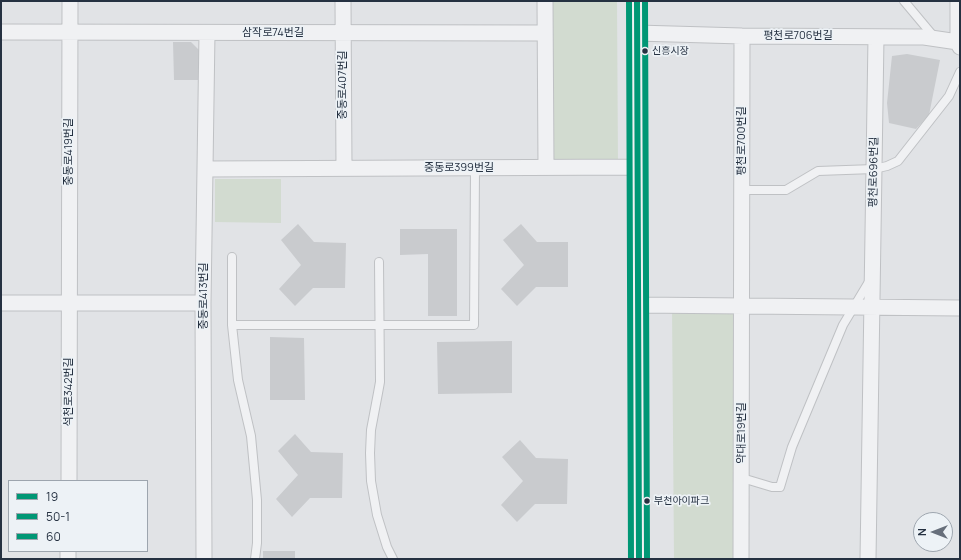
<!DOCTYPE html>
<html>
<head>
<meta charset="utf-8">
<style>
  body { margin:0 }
  #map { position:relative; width:961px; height:560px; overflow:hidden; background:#e1e3e6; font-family:Manrope,sans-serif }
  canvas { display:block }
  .frame { position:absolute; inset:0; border:2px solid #253141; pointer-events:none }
  .legend { position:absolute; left:8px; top:480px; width:140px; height:72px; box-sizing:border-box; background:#edf2f6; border:1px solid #9da5ae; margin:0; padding:5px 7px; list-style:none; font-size:12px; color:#253141 }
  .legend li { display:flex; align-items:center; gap:8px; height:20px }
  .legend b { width:20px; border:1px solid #9da5ae }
  .north { position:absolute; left:913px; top:512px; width:40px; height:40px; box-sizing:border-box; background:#edf2f6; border:1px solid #9da5ae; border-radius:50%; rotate:270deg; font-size:11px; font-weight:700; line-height:16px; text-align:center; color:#253141 }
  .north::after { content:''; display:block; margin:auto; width:14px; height:18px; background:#676f7b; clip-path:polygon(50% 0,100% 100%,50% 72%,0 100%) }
</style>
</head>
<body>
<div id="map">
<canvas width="961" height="560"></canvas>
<div class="frame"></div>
<ul class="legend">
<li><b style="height:5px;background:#009775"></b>19</li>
<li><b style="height:5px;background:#009775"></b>50-1</li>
<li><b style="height:5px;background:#009775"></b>60</li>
</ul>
<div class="north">N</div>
</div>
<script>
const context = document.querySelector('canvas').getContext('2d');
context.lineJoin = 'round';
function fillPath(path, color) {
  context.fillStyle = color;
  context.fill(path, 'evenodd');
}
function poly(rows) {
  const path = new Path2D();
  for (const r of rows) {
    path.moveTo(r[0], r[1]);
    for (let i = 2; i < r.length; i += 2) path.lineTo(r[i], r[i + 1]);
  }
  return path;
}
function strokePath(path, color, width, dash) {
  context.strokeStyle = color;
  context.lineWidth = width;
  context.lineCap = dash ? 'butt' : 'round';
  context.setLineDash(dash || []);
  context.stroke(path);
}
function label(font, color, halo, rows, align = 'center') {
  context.font = font + ' Manrope,"Noto Sans KR",sans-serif';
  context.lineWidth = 3.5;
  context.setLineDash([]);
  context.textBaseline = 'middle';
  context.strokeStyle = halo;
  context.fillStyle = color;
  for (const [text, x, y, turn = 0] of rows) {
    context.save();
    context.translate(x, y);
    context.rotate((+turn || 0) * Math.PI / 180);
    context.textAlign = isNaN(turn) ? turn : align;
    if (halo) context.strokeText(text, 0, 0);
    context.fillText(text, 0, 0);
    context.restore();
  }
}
fillPath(poly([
  [545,1,617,1,618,167,546,167],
  [215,179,281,179,281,223,215,222],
  [672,306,742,306,741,559,674,559]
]), '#d2dbd0');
fillPath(poly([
  [173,42,191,42,199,50,199,80,174,80],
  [907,54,940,60,929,115,916,129,889,123,887,103,892,56],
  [298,224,314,242,346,243,345,288,313,288,295,306,279,289,301,265,281,240],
  [521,224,537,242,568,242,568,287,536,287,517,306,501,289,524,265,503,240],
  [400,229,457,229,457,316,428,316,428,254,400,255],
  [270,337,304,338,305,400,270,400],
  [512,341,512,393,438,394,437,342],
  [295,434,311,452,343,453,342,498,310,498,292,517,276,499,298,475,278,451],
  [520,440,536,458,568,459,567,504,535,504,517,522,501,505,523,481,502,457],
  [263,551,295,551,295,559,263,559]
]), '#c9cbce');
const lane = poly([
  [904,1,935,38],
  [742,190,786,190,818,171,874,169,887,166,898,161,949,96,960,72],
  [232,257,232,325,238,380,251,436,257,500,257,543,255,559],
  [379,262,380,382,378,393,371,430,370,453,371,481,377,515,387,547,393,559],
  [232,325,474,325,475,168],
  [742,478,772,487,780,487,792,447,843,325,870,280]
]);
const street = poly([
  [343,1,344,168],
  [545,1,546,167],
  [637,1,638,305,639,559],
  [958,1,958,42,960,47],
  [1,32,545,33],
  [637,33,742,36,924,37,958,42],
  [205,169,637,167],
  [1,303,203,303],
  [638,305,960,308],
  [69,481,70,1],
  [68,559,68,551],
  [204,559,203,303,207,33],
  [741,559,742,36],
  [868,559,876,37]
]);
strokePath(lane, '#bfc1c4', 10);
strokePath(street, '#bfc1c4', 17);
strokePath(lane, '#f0f1f3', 8);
strokePath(street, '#f0f1f3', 15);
strokePath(poly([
  [637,1,639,559]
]), '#009775', 6);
strokePath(poly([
  [629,1,631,559]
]), '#009775', 6);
strokePath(poly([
  [645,1,647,559]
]), '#009775', 6);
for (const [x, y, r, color] of [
  [645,51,3.5,"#253141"],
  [647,501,3.5,"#253141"]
]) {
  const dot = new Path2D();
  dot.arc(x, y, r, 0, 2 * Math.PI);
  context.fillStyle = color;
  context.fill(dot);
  strokePath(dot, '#edf2f6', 1.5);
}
label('10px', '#253141', '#edf2f6', [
  ["신흥시장",652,51],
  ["부천아이파크",654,501]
], 'left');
label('11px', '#253141', '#edf2f6', [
  ["삼작로74번길",273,33],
  ["평천로706번길",798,36],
  ["중동로407번길",343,85,-90],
  ["평천로700번길",742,141,-90],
  ["중동로419번길",69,152,-90],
  ["중동로399번길",459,168],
  ["평천로696번길",874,172,-89],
  ["중동로413번길",204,296,-90],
  ["석천로342번길",69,392,-90],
  ["약대로19번길",742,433,-90]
]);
</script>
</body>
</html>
